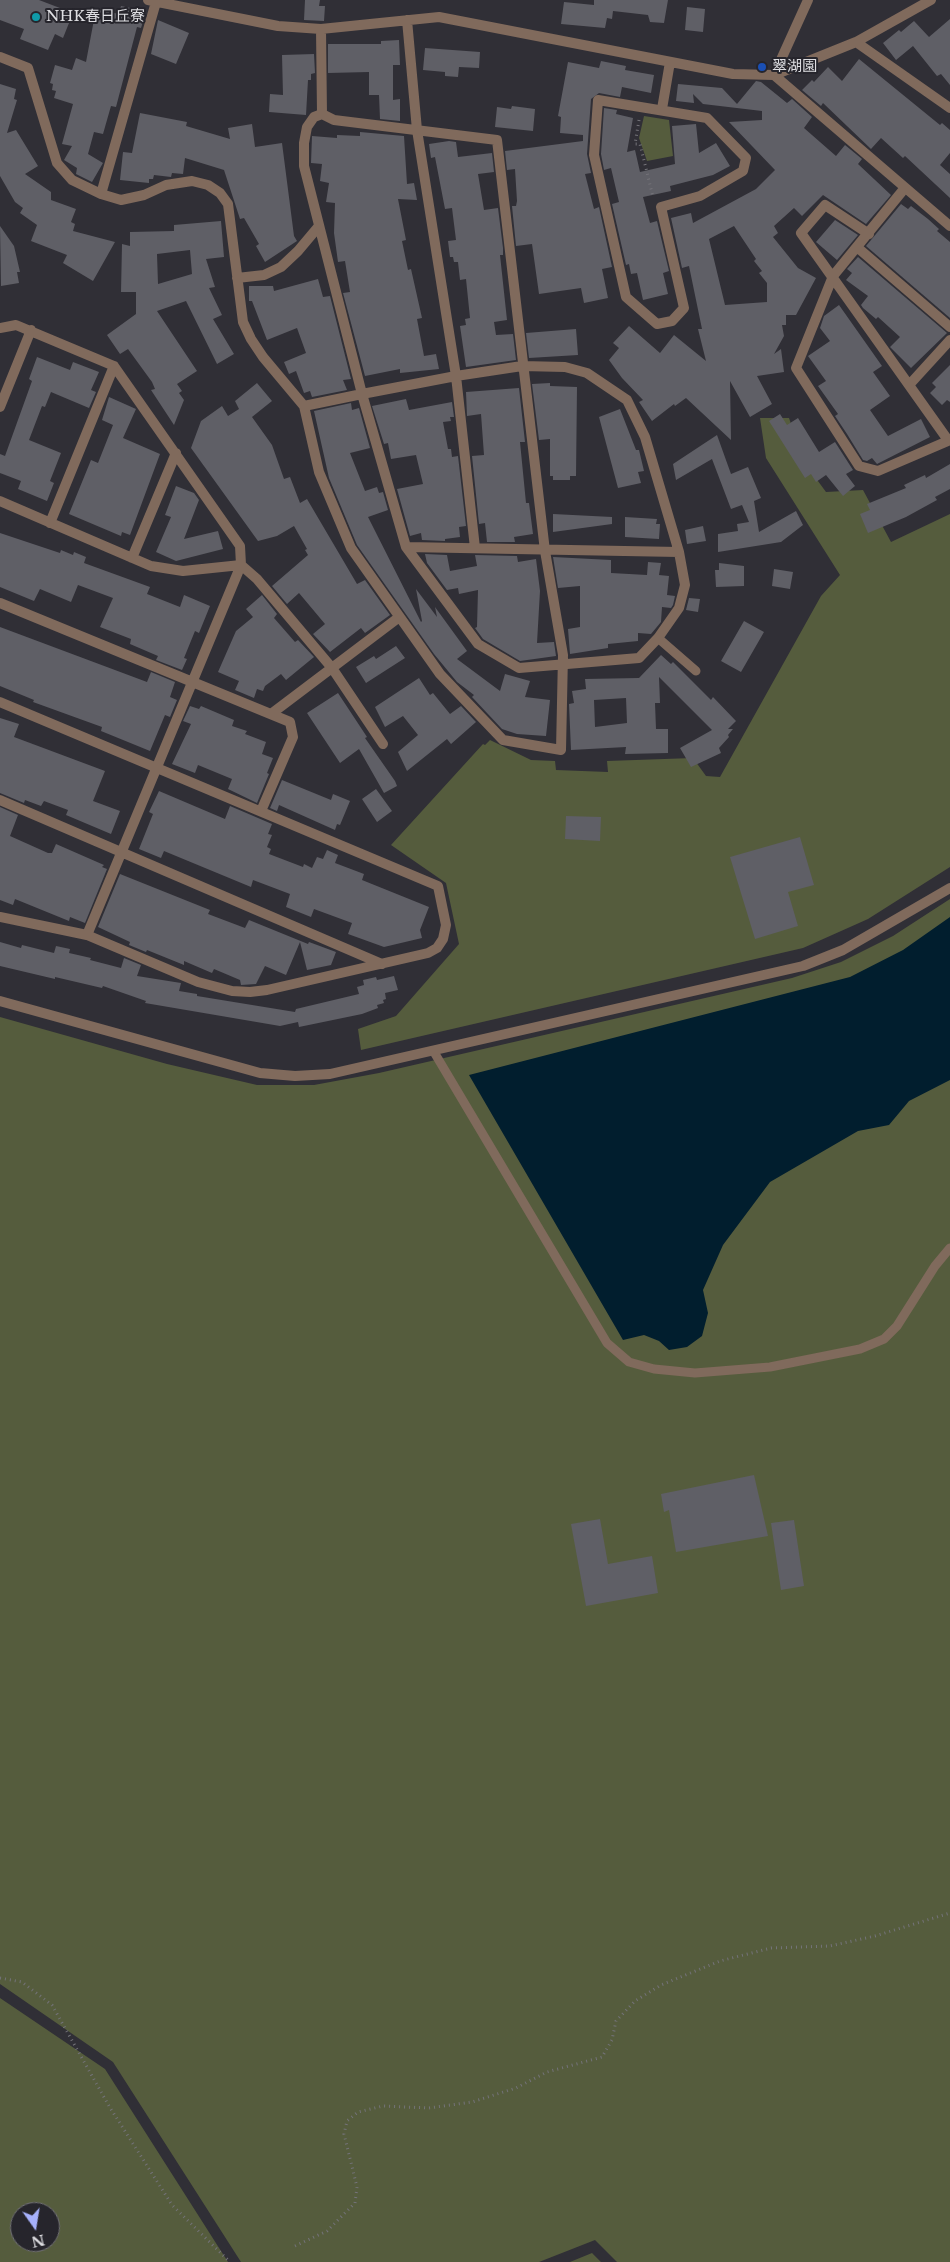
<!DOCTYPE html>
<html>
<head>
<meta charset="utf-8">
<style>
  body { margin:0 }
  #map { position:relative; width:950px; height:2262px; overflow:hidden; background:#302f36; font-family:"Libre Baskerville",serif }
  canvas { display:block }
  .north { position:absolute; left:10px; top:2202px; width:50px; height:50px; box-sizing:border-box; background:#26252c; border:1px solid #706f75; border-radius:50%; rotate:167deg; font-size:14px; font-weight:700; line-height:20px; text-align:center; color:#dedee2 }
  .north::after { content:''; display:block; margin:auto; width:18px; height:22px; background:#a6b1fc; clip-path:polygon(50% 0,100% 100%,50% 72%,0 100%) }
</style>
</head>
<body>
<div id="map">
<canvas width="950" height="2262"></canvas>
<div class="north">N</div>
</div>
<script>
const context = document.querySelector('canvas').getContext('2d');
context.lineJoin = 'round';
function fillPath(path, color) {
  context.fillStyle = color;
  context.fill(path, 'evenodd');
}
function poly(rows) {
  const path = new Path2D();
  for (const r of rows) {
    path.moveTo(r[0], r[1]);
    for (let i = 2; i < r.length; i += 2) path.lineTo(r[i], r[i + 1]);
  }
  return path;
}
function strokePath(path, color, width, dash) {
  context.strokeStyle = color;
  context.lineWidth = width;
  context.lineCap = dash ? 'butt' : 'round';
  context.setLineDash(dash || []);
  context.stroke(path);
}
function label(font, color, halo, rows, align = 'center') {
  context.font = font + ' "Libre Baskerville","Noto Sans JP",serif';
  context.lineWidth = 4;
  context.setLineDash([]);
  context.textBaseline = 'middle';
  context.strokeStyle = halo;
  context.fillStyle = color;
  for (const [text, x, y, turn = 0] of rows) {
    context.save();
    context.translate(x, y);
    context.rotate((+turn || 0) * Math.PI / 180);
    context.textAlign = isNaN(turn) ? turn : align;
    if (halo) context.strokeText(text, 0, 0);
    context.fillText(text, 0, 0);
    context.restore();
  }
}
fillPath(poly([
  [644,116,669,120,673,156,647,161,639,138],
  [760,418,789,418,804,462,826,492,863,490,891,542,950,514,950,867,868,919,803,948,361,1050,358,1029,396,1016,459,944,446,883,391,845,483,744,485,745,490,740,531,760,555,761,556,770,608,772,607,761,693,758,706,776,720,777,821,596,840,575,766,458],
  [950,899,950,2262,617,2262,595,2240,539,2262,241,2262,113,2062,0,1984,0,1017,167,1064,257,1085,314,1085,379,1073,792,978,841,962,893,936],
  [0,1998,105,2069,228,2262,0,2262],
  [20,2212,50,2212,50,2242,20,2242],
  [592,2253,601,2262,570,2262]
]), '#555c3d');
fillPath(poly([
  [950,917,950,1080,909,1101,889,1125,858,1131,770,1182,723,1245,703,1290,708,1313,702,1336,687,1347,669,1350,659,1341,644,1335,623,1340,469,1075,850,977,903,950]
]), '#011e2e');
fillPath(poly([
  [0,0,39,0,73,13,63,38,55,34,48,50,20,39,24,29,0,20],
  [305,0,320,0,319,6,325,6,324,21,304,20],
  [594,0,668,0,664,23,650,22,648,15,613,11,612,19,607,18,605,28,561,24,564,2,594,5],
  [121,6,145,11,145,15,141,28,137,27,116,107,111,106,103,134,94,132,88,154,103,163,92,182,76,174,77,168,64,160,72,146,62,144,73,104,54,98,56,91,52,90,53,84,50,83,55,65,72,70,76,58,86,62,96,9,119,14],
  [687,7,705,9,703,32,685,30],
  [950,19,950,85,941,74,937,76,913,46,896,60,883,43,899,30,901,32,914,21,929,37],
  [158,20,189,33,176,64,151,54],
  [399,40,400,65,393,65,393,100,400,99,400,121,380,119,379,95,369,95,369,72,328,73,328,44,381,44,381,41],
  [425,48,480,52,479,68,459,67,458,77,445,76,445,72,423,70],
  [314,54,315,73,311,74,311,80,308,80,306,115,269,112,270,94,283,95,282,55],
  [859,59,940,125,942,123,950,130,950,153,940,165,950,174,950,198,905,156,903,158,881,138,871,149,823,103,821,106,802,90,812,80,814,82,828,67,842,81],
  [601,61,626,66,625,70,654,75,651,93,622,87,620,97,599,93,591,99,587,154,591,173,585,174,594,209,599,207,612,267,602,269,608,298,584,303,581,288,539,294,532,244,516,246,512,206,516,206,517,201,515,169,507,170,505,151,583,141,583,135,560,133,561,117,558,116,568,62,599,68],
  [756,81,761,82,787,103,792,99,812,117,804,128,836,156,845,145,862,159,858,164,891,195,866,224,823,195,802,216,794,208,774,226,778,233,773,237,798,268,816,278,796,315,786,315,786,325,782,325,784,336,774,354,781,349,784,372,757,376,772,404,750,417,730,381,731,440,686,398,675,406,674,404,652,421,639,402,643,400,622,378,609,360,619,348,613,343,629,326,660,353,674,335,706,361,698,329,702,329,689,266,682,268,671,218,691,213,693,223,756,189,775,170,729,122,762,120,762,111,703,104,693,94,694,103,676,101,678,84,722,88,737,104],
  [734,226,756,259,754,261,762,271,759,273,767,283,767,302,725,305,709,239],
  [0,84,16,89,14,99,17,100,7,133,16,130,38,166,25,174,51,192,51,200,76,209,71,222,75,224,73,231,115,242,93,281,63,263,67,255,31,241,37,225,20,213,23,208,15,202,0,176],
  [512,106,535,109,533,131,495,127,497,107,511,109],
  [604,108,617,110,616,114,633,118,627,152,635,150,640,172,675,164,672,126,696,124,699,153,716,143,730,166,713,175,670,186,671,191,643,197,650,223,657,221,669,271,663,273,668,294,643,300,637,273,631,274,629,264,626,265,612,204,619,202,611,168,604,170,601,154],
  [140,113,187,122,186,126,230,139,228,128,252,124,255,147,282,143,294,236,297,241,265,262,256,246,259,244,244,218,240,219,224,170,185,158,183,174,172,173,171,177,154,175,153,179,149,179,149,183,120,180,123,152,132,153],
  [360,132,404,136,407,184,414,183,417,200,398,199,406,240,402,241,408,270,411,269,422,318,417,319,424,356,436,354,439,369,400,373,400,369,365,376,343,293,350,292,345,261,338,262,334,233,335,203,326,202,329,183,320,181,322,164,311,163,312,136,337,138,337,135,360,136],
  [449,141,456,142,458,157,492,153,494,172,478,174,484,210,498,208,503,248,503,255,500,255,507,320,494,322,496,335,513,334,516,360,466,367,460,326,466,325,465,319,470,318,466,279,460,280,458,262,454,262,453,257,450,257,448,241,456,240,452,208,445,209,435,157,431,158,429,144],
  [901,204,908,209,911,206,928,219,939,229,937,231,950,242,950,318,866,246],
  [835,220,858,235,837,260,816,242],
  [221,221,224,257,206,259,215,287,209,288,222,315,213,319,234,354,217,364,186,301,157,311,197,371,177,384,182,391,179,393,184,400,174,425,151,390,155,389,152,382,128,349,120,354,107,335,136,314,136,292,121,292,122,244,130,246,130,232,174,231,174,225],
  [190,250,192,274,158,284,157,254],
  [0,226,14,246,20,272,17,272,19,283,1,286],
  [858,257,947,333,911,368,890,347,900,337,878,317,876,319,863,308,861,305,868,296,846,280,852,273,847,269],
  [318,279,323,297,330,296,351,379,343,380,347,390,312,397,310,391,304,393,296,371,289,374,284,362,306,353,297,328,267,340,252,301,249,301,249,286,273,286,274,291],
  [839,305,882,366,873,372,890,396,870,410,888,436,921,419,930,437,877,464,872,458,867,461,863,460,847,434,835,416,838,414,818,386,826,381,808,356,830,341,820,328,824,316],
  [576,329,578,355,529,358,526,333],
  [37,357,70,370,73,362,99,372,91,390,96,392,89,408,51,392,45,407,42,406,29,440,61,453,50,481,54,483,47,501,18,489,21,481,0,473,0,454,5,456,32,381,29,379],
  [950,365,950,402,947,400,942,405,930,393,936,387,932,383],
  [257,383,272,401,252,417,272,445,284,479,290,477,300,503,307,499,357,584,365,580,390,615,365,633,361,628,330,652,313,634,325,624,299,593,287,604,272,586,308,555,305,550,307,549,294,526,277,536,258,541,191,448,201,421,222,406,228,416,239,409,235,401],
  [550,383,550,386,577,387,576,476,570,476,570,480,553,480,553,476,550,476,550,439,539,440,532,384],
  [519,388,525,442,520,442,526,503,529,503,533,534,514,537,515,542,487,542,485,523,479,524,472,456,484,455,481,414,467,416,466,392],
  [109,397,136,409,123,438,160,454,130,535,122,532,121,536,69,514,91,460,98,463,113,425,102,420],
  [406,399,409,410,452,402,454,417,450,417,451,421,443,422,448,449,451,449,452,457,458,456,466,526,459,527,460,537,445,539,445,541,422,540,421,533,410,536,397,489,423,484,416,455,391,459,388,443,384,444,372,406],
  [351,403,352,410,359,408,370,448,350,453,365,491,377,487,379,493,383,492,388,510,368,517,421,622,422,621,416,589,437,617,435,607,467,651,457,659,500,691,505,674,530,681,525,697,550,700,546,736,517,734,502,729,472,697,474,695,457,682,434,654,357,545,329,478,314,411],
  [620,409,636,450,639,450,644,471,638,472,641,483,618,488,599,417],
  [780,414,787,425,798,418,819,452,835,442,853,470,846,474,855,486,843,496,826,475,816,482,811,474,805,478,769,421],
  [717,435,731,474,748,467,761,498,754,501,759,532,796,511,803,525,781,542,718,552,718,534,738,531,737,524,749,522,742,505,731,509,712,459,676,480,673,464],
  [950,464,950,489,935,497,937,500,906,517,868,533,860,514,870,510,867,504,906,488,904,485,925,475,926,478],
  [176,486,194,493,199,500,184,539,218,531,223,549,176,561,156,552,171,517,165,515],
  [553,514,612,517,612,524,553,532],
  [625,517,657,519,656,524,660,524,659,539,625,537],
  [703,526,706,541,687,544,685,530],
  [0,533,60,553,61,550,73,555,74,552,86,557,84,563,150,587,147,594,180,607,184,595,210,606,199,633,195,631,184,658,187,659,182,670,156,660,158,656,130,644,131,639,100,627,113,598,78,585,71,602,40,589,34,601,0,587],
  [425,554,447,555,450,571,477,566,475,555,517,556,518,562,536,559,540,591,537,643,554,642,556,656,520,661,483,639,475,628,477,627,478,590,459,594,458,588,447,590,427,563],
  [553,557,611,560,611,573,647,575,648,562,661,563,659,575,669,576,667,595,675,596,673,605,671,608,662,607,661,622,651,634,638,633,638,641,608,644,608,648,570,654,568,629,580,627,580,586,558,588],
  [719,563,744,566,744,586,716,587,715,570,719,570],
  [774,569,793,572,790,589,772,586],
  [262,595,277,614,274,618,295,642,298,640,314,657,286,680,281,674,265,686,263,691,257,689,254,698,235,690,239,681,218,672,236,631,253,617,246,609],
  [689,598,700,599,698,612,686,610],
  [744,621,764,632,741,672,721,661],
  [0,627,147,682,151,672,175,682,170,697,177,700,170,717,165,715,150,751,101,731,102,727,33,702,34,700,0,686],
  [396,646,405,658,366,683,356,667,374,656,376,659],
  [661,655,671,664,673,662,711,700,713,697,736,721,728,729,733,729,728,735,729,737,719,748,721,753,691,767,680,748,712,730,659,677,660,703,655,703,656,729,668,729,668,753,625,754,626,747,571,750,569,704,574,703,572,691,586,689,585,679,639,678],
  [626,698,627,723,595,727,594,700],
  [419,678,430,695,433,693,450,714,461,706,476,722,451,744,447,739,407,771,398,752,418,735,403,716,385,727,375,707],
  [338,693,367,737,365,738,395,781,397,786,384,793,359,749,340,763,307,713],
  [190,706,199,709,201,706,234,720,232,726,247,731,245,734,266,742,262,754,273,758,267,773,269,774,257,803,228,789,232,779,198,765,195,773,172,764,191,724,183,721],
  [0,718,19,724,14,737,105,771,93,801,120,811,111,834,66,815,68,810,44,801,41,806,25,800,24,803,0,793],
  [282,780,331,800,333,794,350,801,340,825,337,824,335,830,279,805,277,811,270,808],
  [376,789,392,811,377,822,362,799],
  [159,791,225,819,230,806,272,824,268,834,272,835,267,847,271,849,269,854,303,867,304,864,312,868,317,857,323,859,327,850,338,855,335,863,364,874,362,880,429,907,420,930,422,938,384,947,348,934,352,923,314,909,311,917,286,907,290,894,253,880,251,887,164,851,161,858,139,849,153,814,149,812],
  [0,807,18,815,10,836,48,853,52,853,56,844,104,865,102,867,107,869,85,923,70,917,69,921,15,899,13,905,0,900],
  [566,816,601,817,600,841,565,839],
  [800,837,814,885,788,892,798,926,755,939,730,857],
  [120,874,210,910,208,914,245,928,249,920,308,944,309,942,336,952,331,965,307,970,300,942,286,975,265,966,256,984,241,985,240,980,214,969,212,973,184,961,184,965,147,950,146,952,129,945,130,942,98,927],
  [0,942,21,948,22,945,54,953,56,946,70,949,69,953,91,958,90,960,121,968,124,958,141,965,137,976,181,983,179,991,197,994,197,996,295,1012,296,1009,359,994,357,987,364,985,363,980,376,977,377,980,394,976,398,990,385,993,386,999,383,1000,384,1003,377,1005,378,1008,362,1014,299,1027,298,1022,280,1026,145,1003,146,1001,103,986,102,988,55,977,55,979,0,966],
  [754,1475,768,1536,676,1552,669,1510,664,1512,661,1494],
  [600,1519,608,1564,652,1556,658,1593,586,1606,571,1524],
  [794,1520,804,1586,781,1590,771,1523]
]), '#5f5f66');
strokePath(poly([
  [639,120,635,144,640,144,653,197],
  [0,1978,22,1982,52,2005,109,2106,172,2205,230,2262],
  [295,2246,327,2231,355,2203,357,2187,344,2134,347,2121,358,2112,383,2106,429,2108,472,2102,516,2088,547,2072,602,2057,612,2040,616,2021,635,2001,661,1985,720,1961,771,1948,830,1946,875,1936,950,1913]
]), '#747379', 3, [1, 4]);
strokePath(poly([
  [658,638,696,671],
  [434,1052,607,1343,629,1362,654,1369,695,1373,770,1367,860,1349,884,1339,897,1326,935,1266,950,1248]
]), '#806a5c', 9);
strokePath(poly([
  [148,0,278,26,321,29,439,17,733,74,774,75,856,42,931,0],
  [808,0,774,75,950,226],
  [407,20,417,130,456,376,475,548],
  [856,42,950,108],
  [0,57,28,68,57,163,72,180,101,194,156,2],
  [598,100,707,118,746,158,743,171,700,196,661,207,684,308,672,321,657,324,626,297,594,155,598,100],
  [662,109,670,62],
  [904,189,833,276,796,368,859,466,878,471,950,440],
  [101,194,121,200,144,195,166,185,192,181,208,185,220,193,228,204,243,322,251,339,263,357,304,406,319,472,351,548,440,674,503,740,561,750,563,655,545,551,497,140,334,120,322,114],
  [869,234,825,205,801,233,948,440],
  [858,248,950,327],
  [237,278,264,275,281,267,298,251,319,226],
  [0,328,16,325,114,366,240,546,241,565,87,935],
  [910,384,950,340],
  [304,406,362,394,456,376,522,366,565,367,587,373,627,400,645,437,679,552,685,585,679,608,658,638,639,658,519,668,478,644,406,547,362,394,304,166,304,143,307,127,314,117,322,114,321,29],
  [0,407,31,330],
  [0,501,151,566,183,571,241,565,257,579,332,668,383,744],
  [50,523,114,366],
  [406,547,679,552],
  [132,558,176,453],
  [0,603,290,722,293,737,261,811],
  [0,702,438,886,446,925,443,939,437,948,428,953,267,990,250,992,232,991,198,982,87,935,0,917],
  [271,714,398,618],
  [0,800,382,964]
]), '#806a5c', 10);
strokePath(poly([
  [0,1001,260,1073,295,1076,330,1074,803,966,843,950,950,888]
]), '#806a5c', 10);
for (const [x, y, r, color] of [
  [36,17,5,"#0f9aa8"],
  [762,67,5,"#1a4fb4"]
]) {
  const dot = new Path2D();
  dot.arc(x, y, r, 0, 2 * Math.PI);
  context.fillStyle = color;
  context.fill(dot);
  strokePath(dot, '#26252c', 2);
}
label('15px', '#dedee2', '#26252c', [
  ["NHK春日丘寮",46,17],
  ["翠湖園",772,67]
], 'left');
</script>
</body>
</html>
